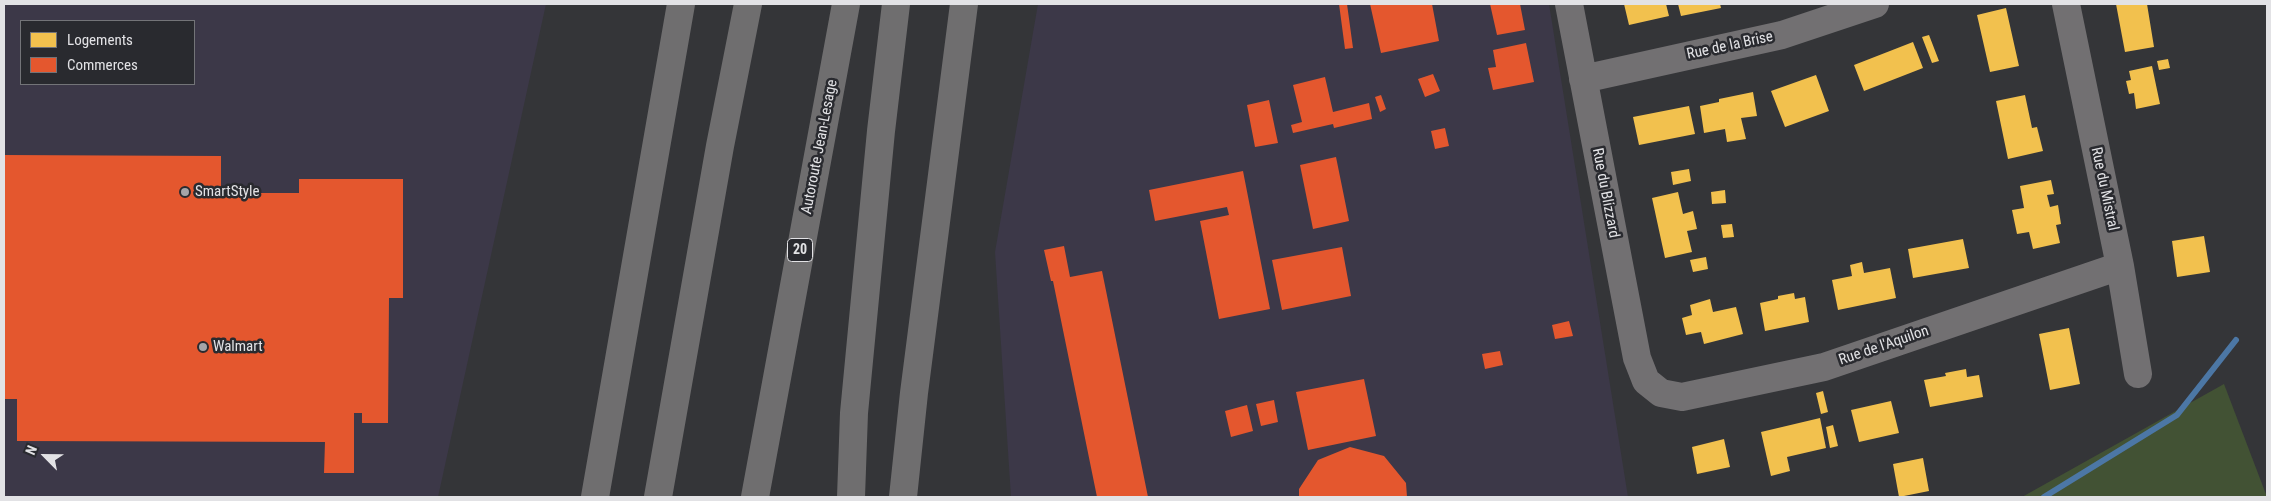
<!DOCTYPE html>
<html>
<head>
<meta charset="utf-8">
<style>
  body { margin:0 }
  #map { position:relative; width:2271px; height:501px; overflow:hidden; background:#343538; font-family:"Roboto Condensed",sans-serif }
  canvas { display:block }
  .frame { position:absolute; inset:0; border:5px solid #e2e2e5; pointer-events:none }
  .legend { position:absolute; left:20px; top:20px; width:175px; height:65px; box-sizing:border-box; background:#292a2f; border:1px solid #737478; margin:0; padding:6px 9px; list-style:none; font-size:15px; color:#e2e2e5 }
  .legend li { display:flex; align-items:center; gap:10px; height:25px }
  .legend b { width:25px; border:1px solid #737478 }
  .north { position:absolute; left:20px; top:431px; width:50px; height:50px; -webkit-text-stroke:4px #292a2f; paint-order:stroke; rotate:293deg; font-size:14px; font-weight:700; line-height:20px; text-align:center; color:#e2e2e5 }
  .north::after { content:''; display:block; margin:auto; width:18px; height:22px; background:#e2e2e5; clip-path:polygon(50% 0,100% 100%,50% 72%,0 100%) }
</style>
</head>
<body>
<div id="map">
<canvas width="2271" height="501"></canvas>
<div class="frame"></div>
<ul class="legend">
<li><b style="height:14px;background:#f2c14e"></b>Logements</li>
<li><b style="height:14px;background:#e4572e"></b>Commerces</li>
</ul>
<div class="north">N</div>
</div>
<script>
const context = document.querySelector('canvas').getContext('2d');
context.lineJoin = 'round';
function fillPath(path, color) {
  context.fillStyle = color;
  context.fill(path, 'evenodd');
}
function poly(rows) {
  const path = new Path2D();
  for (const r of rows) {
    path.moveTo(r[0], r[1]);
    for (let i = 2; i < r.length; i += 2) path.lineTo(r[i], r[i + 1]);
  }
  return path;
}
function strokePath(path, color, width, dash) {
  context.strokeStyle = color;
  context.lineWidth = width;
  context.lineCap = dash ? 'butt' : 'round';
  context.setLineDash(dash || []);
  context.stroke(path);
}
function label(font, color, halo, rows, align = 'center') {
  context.font = font + ' "Roboto Condensed",sans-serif';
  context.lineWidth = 5;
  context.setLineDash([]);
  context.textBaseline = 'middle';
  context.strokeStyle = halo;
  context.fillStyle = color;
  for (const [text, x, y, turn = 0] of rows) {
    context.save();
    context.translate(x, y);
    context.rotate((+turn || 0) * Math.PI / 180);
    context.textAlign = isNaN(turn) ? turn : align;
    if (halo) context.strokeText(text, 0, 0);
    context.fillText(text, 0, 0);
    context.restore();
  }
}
fillPath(poly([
  [4,4,546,4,438,497,4,497],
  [21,21,194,21,194,84,21,84],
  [1038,4,1549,4,1628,497,1011,497,995,252]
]), '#3c3848');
fillPath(poly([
  [2224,384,2267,497,2022,497]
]), '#425234');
fillPath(poly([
  [1624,4,1666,4,1669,16,1629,25],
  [1678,4,1720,4,1721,8,1681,16],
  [2116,4,2147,4,2154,47,2125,52],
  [2006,8,2019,66,1990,72,1977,15],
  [1929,35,1939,61,1932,63,1922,37],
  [1913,42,1923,68,1864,91,1854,65],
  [2168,59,2170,68,2159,70,2157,61],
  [2152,66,2160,104,2136,109,2134,93,2129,94,2126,81,2131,80,2129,71],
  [1816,75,1829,111,1785,127,1771,91],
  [1753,92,1757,116,1741,118,1746,139,1727,142,1725,129,1704,133,1700,106,1719,102,1719,99],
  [2025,95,2032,128,2037,127,2043,151,2008,159,1996,101],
  [1689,106,1695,134,1639,145,1633,117],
  [1689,169,1691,181,1673,185,1671,172],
  [2051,180,2054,194,2047,195,2050,207,2058,205,2061,224,2056,225,2060,243,2033,249,2029,232,2017,234,2012,210,2024,208,2020,186],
  [1725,190,1726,203,1712,204,1711,192],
  [1678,192,1683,214,1693,211,1697,229,1687,231,1692,252,1665,258,1652,198],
  [1732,224,1734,237,1723,238,1721,225],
  [2204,236,2210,272,2177,277,2172,241],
  [1963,239,1969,268,1913,278,1908,249],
  [1706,257,1708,269,1693,272,1690,260],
  [1862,262,1864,273,1890,268,1896,298,1838,310,1832,280,1852,276,1850,265],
  [1794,293,1795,299,1805,297,1809,322,1765,331,1760,303,1778,299,1778,296],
  [1710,299,1713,312,1736,307,1743,334,1704,344,1701,332,1686,335,1682,318,1692,315,1690,305],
  [2069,328,2080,384,2050,390,2039,334],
  [1966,369,1967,377,1979,375,1983,397,1930,407,1924,380,1946,376,1945,373],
  [1823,391,1828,412,1821,414,1816,393],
  [1891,401,1899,433,1859,442,1851,410],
  [1820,418,1826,448,1787,457,1790,471,1771,476,1761,432],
  [1833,425,1838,446,1830,448,1826,427],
  [1724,439,1730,467,1697,474,1692,447],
  [1923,458,1929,491,1899,497,1893,464]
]), '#f2c14e');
fillPath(poly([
  [1339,4,1347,4,1353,48,1345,49],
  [1370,4,1432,4,1439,41,1381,53],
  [1490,4,1520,4,1525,30,1497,35],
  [1526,43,1534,82,1493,90,1488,68,1496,67,1493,50],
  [1433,74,1440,91,1425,97,1418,79],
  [1325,77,1333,112,1369,103,1372,119,1334,128,1333,124,1293,133,1291,125,1302,122,1293,85],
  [1381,95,1386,109,1380,112,1375,97],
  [1269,100,1278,143,1255,147,1247,105],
  [1445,128,1449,146,1435,149,1431,131],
  [4,155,221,156,221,193,299,193,299,179,403,179,403,298,389,298,388,423,362,423,362,413,354,413,354,473,324,473,325,442,17,441,17,399,4,399],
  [1336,157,1349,221,1313,229,1300,165],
  [1243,171,1270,309,1219,319,1200,221,1229,215,1227,207,1155,221,1149,190],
  [1064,246,1070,277,1102,271,1148,497,1097,497,1053,281,1051,281,1044,250],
  [1342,247,1351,296,1282,310,1272,260],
  [1569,321,1573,336,1555,339,1552,325],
  [1500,351,1503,365,1485,369,1482,354],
  [1364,379,1376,436,1308,450,1296,392],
  [1274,400,1278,422,1261,426,1256,404],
  [1247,405,1253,431,1231,437,1225,411],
  [1350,447,1384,456,1406,483,1407,497,1299,497,1299,489,1318,460]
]), '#e4572e');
strokePath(poly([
  [2044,497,2177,415,2236,340]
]), '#4c77a5', 6);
strokePath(poly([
  [1569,4,1637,358,1646,381,1661,393,1682,397,1824,367,2120,266],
  [2066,4,2120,266,2138,374],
  [1583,79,1782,35,1875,4]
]), '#727072', 28);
strokePath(poly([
  [595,497,681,4],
  [658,497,720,146,748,4],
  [755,497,846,4],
  [851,497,854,413,881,131,896,4],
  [903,497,914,393,964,4]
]), '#6f6e6f', 28);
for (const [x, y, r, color] of [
  [185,192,5,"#a5a5a8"],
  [203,347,5,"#a5a5a8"]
]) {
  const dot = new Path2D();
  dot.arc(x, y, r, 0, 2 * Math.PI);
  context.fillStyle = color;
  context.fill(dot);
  strokePath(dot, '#292a2f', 2);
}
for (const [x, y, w] of [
  [800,250,25]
]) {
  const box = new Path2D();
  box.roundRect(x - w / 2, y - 11.5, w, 23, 4);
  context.fillStyle = '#292a2f';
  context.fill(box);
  strokePath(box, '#e2e2e5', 1);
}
label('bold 14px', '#e2e2e5', null, [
  ["20",800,250]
]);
label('15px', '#e2e2e5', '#292a2f', [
  ["Rue de la Brise",1730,46,-12],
  ["Autoroute Jean-Lesage",820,147,-79],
  ["Rue du Mistral",2104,189,78],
  ["Rue du Blizzard",1605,193,79],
  ["Rue de l'Aquilon",1884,346,-19]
]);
label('15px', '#e2e2e5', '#292a2f', [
  ["SmartStyle",195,192],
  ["Walmart",213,347]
], 'left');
</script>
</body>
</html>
